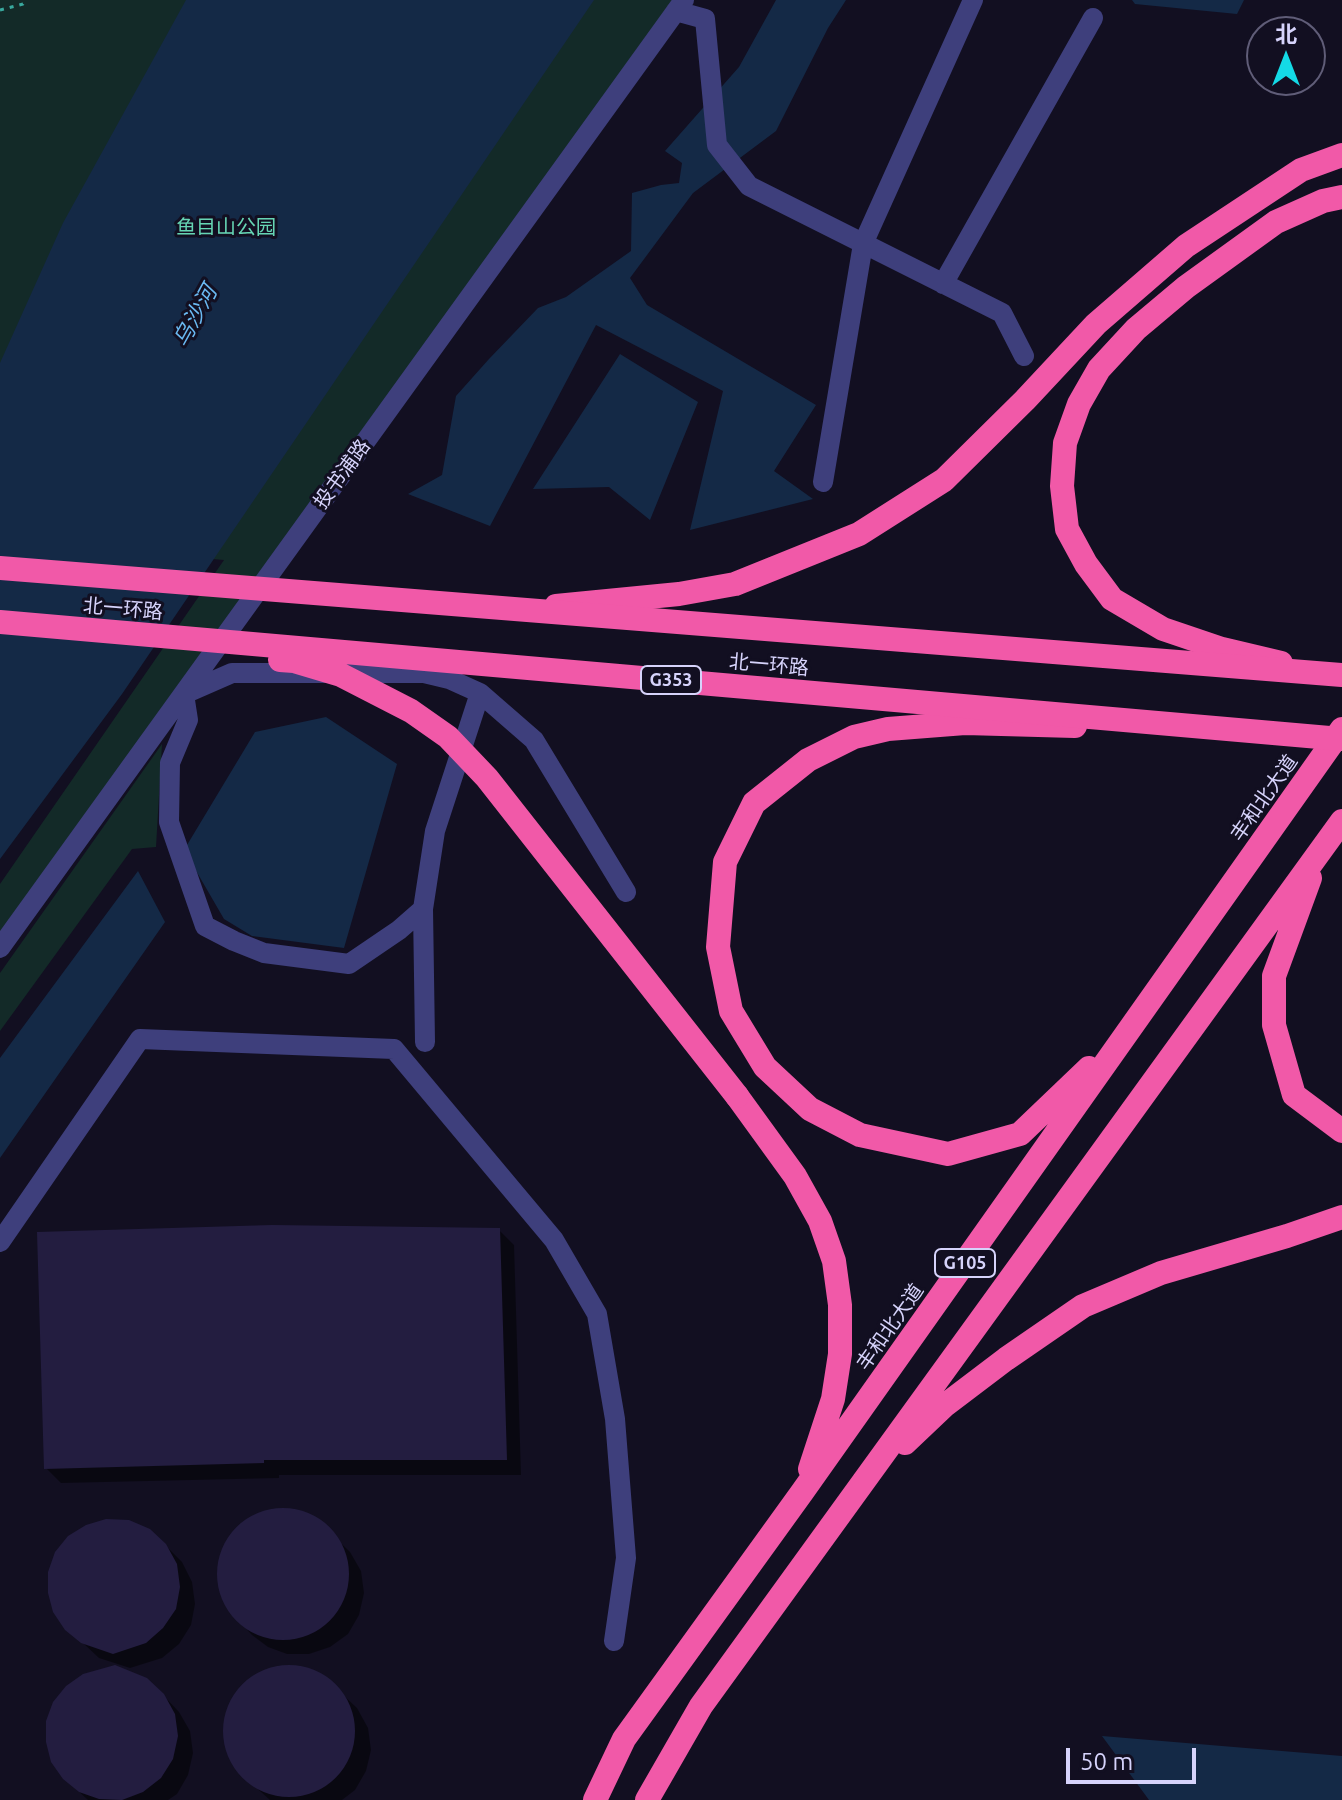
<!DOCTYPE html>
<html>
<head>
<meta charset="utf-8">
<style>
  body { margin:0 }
  #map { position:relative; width:1342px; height:1800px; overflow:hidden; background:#120f21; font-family:Ubuntu,"Noto Sans SC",sans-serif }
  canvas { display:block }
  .north { position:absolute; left:1246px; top:16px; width:80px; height:80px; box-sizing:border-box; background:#120f21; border:2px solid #605d78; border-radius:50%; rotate:0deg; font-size:22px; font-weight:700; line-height:32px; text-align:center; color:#d6d3fb }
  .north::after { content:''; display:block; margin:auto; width:28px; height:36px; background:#14dae6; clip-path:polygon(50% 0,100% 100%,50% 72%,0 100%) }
  .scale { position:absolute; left:1066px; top:1748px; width:130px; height:36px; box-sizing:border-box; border:4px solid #d6d3fb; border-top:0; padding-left:10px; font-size:24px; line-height:28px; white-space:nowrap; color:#d6d3fb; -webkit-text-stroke:6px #120f21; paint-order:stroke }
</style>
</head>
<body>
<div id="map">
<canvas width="1342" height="1800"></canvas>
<div class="north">北</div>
<div class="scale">50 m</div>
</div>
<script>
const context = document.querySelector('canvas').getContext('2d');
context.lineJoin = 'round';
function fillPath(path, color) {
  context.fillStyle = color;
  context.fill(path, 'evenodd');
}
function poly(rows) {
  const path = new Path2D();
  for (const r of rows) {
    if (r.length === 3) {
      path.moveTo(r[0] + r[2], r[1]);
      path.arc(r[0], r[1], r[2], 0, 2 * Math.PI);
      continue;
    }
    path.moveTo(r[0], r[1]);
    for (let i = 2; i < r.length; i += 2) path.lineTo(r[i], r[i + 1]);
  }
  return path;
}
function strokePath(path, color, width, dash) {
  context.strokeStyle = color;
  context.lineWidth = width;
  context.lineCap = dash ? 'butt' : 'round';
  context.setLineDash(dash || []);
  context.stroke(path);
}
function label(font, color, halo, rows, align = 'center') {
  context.font = font + ' Ubuntu,"Noto Sans SC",sans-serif';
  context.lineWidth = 6;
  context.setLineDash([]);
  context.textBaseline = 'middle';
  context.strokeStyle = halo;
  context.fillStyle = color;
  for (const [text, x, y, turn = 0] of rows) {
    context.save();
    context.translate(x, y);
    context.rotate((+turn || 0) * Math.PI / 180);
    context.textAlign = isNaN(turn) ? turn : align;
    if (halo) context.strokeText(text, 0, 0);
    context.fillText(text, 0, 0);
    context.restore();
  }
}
fillPath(poly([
  [0,0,673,0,0,946,0,884,224,560,0,540],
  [162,744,156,847,132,849,0,1031,0,973]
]), '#132a28');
fillPath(poly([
  [186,0,594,0,122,694,0,859,0,363,63,223],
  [776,0,846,0,828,28,776,131,693,193,630,278,647,305,816,405,774,471,813,499,690,530,723,391,596,325,490,526,408,494,442,475,456,396,489,359,538,308,566,297,631,251,632,193,661,185,679,183,682,163,665,151,739,67],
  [1132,0,1244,0,1237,14,1135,4],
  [620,354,698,402,650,520,609,487,533,489],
  [326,717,397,764,344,948,252,936,224,919,184,850,255,732],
  [138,871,165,922,0,1158,0,1058],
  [1102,1736,1342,1756,1342,1800,1149,1800]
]), '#142946');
fillPath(poly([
  [499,1230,514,1245,521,1475,279,1475,279,1478,61,1483,46,1468],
  [275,1510,297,1511,317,1520,350,1552,361,1571,364,1593,359,1615,348,1634,330,1647,309,1654,287,1654,268,1647,252,1635,236,1618,224,1601,219,1582,219,1562,226,1543,238,1527,255,1516],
  [165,1545,182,1562,192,1582,195,1604,191,1625,179,1644,162,1658,130,1668,99,1658,67,1628],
  [281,1667,304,1668,324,1677,357,1708,368,1728,371,1750,366,1771,355,1790,342,1800,270,1800,242,1775,231,1758,225,1739,226,1719,233,1700,245,1684,262,1673],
  [163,1695,179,1712,190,1731,193,1753,188,1775,177,1794,168,1800,88,1800,64,1778]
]), '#0007');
fillPath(poly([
  [272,1225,500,1228,507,1460,264,1460,264,1463,44,1469,37,1232],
  [283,1574,66],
  [106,1519,129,1520,150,1529,166,1544,177,1564,180,1587,176,1609,163,1628,146,1643,113,1654,81,1643,65,1630,53,1612,48,1593,48,1572,55,1552,68,1536,86,1525],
  [115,1665,147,1678,164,1694,175,1714,178,1736,173,1759,161,1778,143,1792,122,1800,99,1799,79,1792,63,1779,51,1762,46,1742,46,1721,53,1702,66,1686,83,1674],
  [289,1731,66]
]), '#231d40');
strokePath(poly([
  [0,10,23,4,26,0]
]), '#39a99e', 3, [4, 6]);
strokePath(poly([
  [676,11,705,19,717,145,749,186,1002,313,1024,356],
  [943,284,1093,18],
  [823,482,863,244,973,0],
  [423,909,399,930,349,964,264,953,234,941,205,926,169,822,170,763,188,720,184,694,232,673,424,673,449,679,480,693,534,740,626,892],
  [0,948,684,0],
  [425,1042,423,909,435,831,480,693],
  [0,1242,140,1039,394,1049,554,1240,597,1314,615,1419,626,1558,614,1641]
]), '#3e3f7c', 20);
strokePath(poly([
  [556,606,679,594,735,584,859,534,944,480,1025,400,1096,324,1186,246,1301,170,1342,155],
  [1281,663,1222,649,1163,629,1112,599,1086,564,1067,529,1062,486,1065,443,1079,404,1099,369,1136,329,1186,287,1276,222,1323,201,1342,197],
  [1075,726,965,723,888,729,854,737,808,760,754,803,725,862,718,947,731,1011,765,1067,810,1109,860,1135,948,1154,1020,1134,1089,1068],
  [1310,878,1274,976,1274,1025,1294,1095,1342,1131],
  [737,1096,795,1176,820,1221,834,1261,840,1305,840,1354,833,1399,810,1469],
  [905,1443,944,1406,1006,1359,1083,1306,1161,1273,1287,1236,1342,1217],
  [595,1800,624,1739,803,1491,1342,729],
  [647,1800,701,1706,1342,821]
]), '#f159a8', 24);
strokePath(poly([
  [0,568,1342,675],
  [0,622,1342,739],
  [280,660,294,661,341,675,411,711,448,737,487,778,737,1096]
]), '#f159a8', 24);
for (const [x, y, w] of [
  [671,680,60],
  [965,1263,60]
]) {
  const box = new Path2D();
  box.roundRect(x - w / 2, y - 14, w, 28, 6);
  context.fillStyle = '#120f21';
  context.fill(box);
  strokePath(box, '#d6d3fb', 2);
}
label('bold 18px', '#d6d3fb', null, [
  ["G353",671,680],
  ["G105",965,1263]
]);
label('20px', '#66d5b4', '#120f21', [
  ["鱼目山公园",226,227]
]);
label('20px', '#d6d3fb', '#120f21', [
  ["投书浦路",342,474,-54],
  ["北一环路",123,609,5],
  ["北一环路",769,665,5],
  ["丰和北大道",1264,798,-55],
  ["丰和北大道",890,1327,-55]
]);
label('italic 22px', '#6ab9f2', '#120f21', [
  ["乌沙河",195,316,-61]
]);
</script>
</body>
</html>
